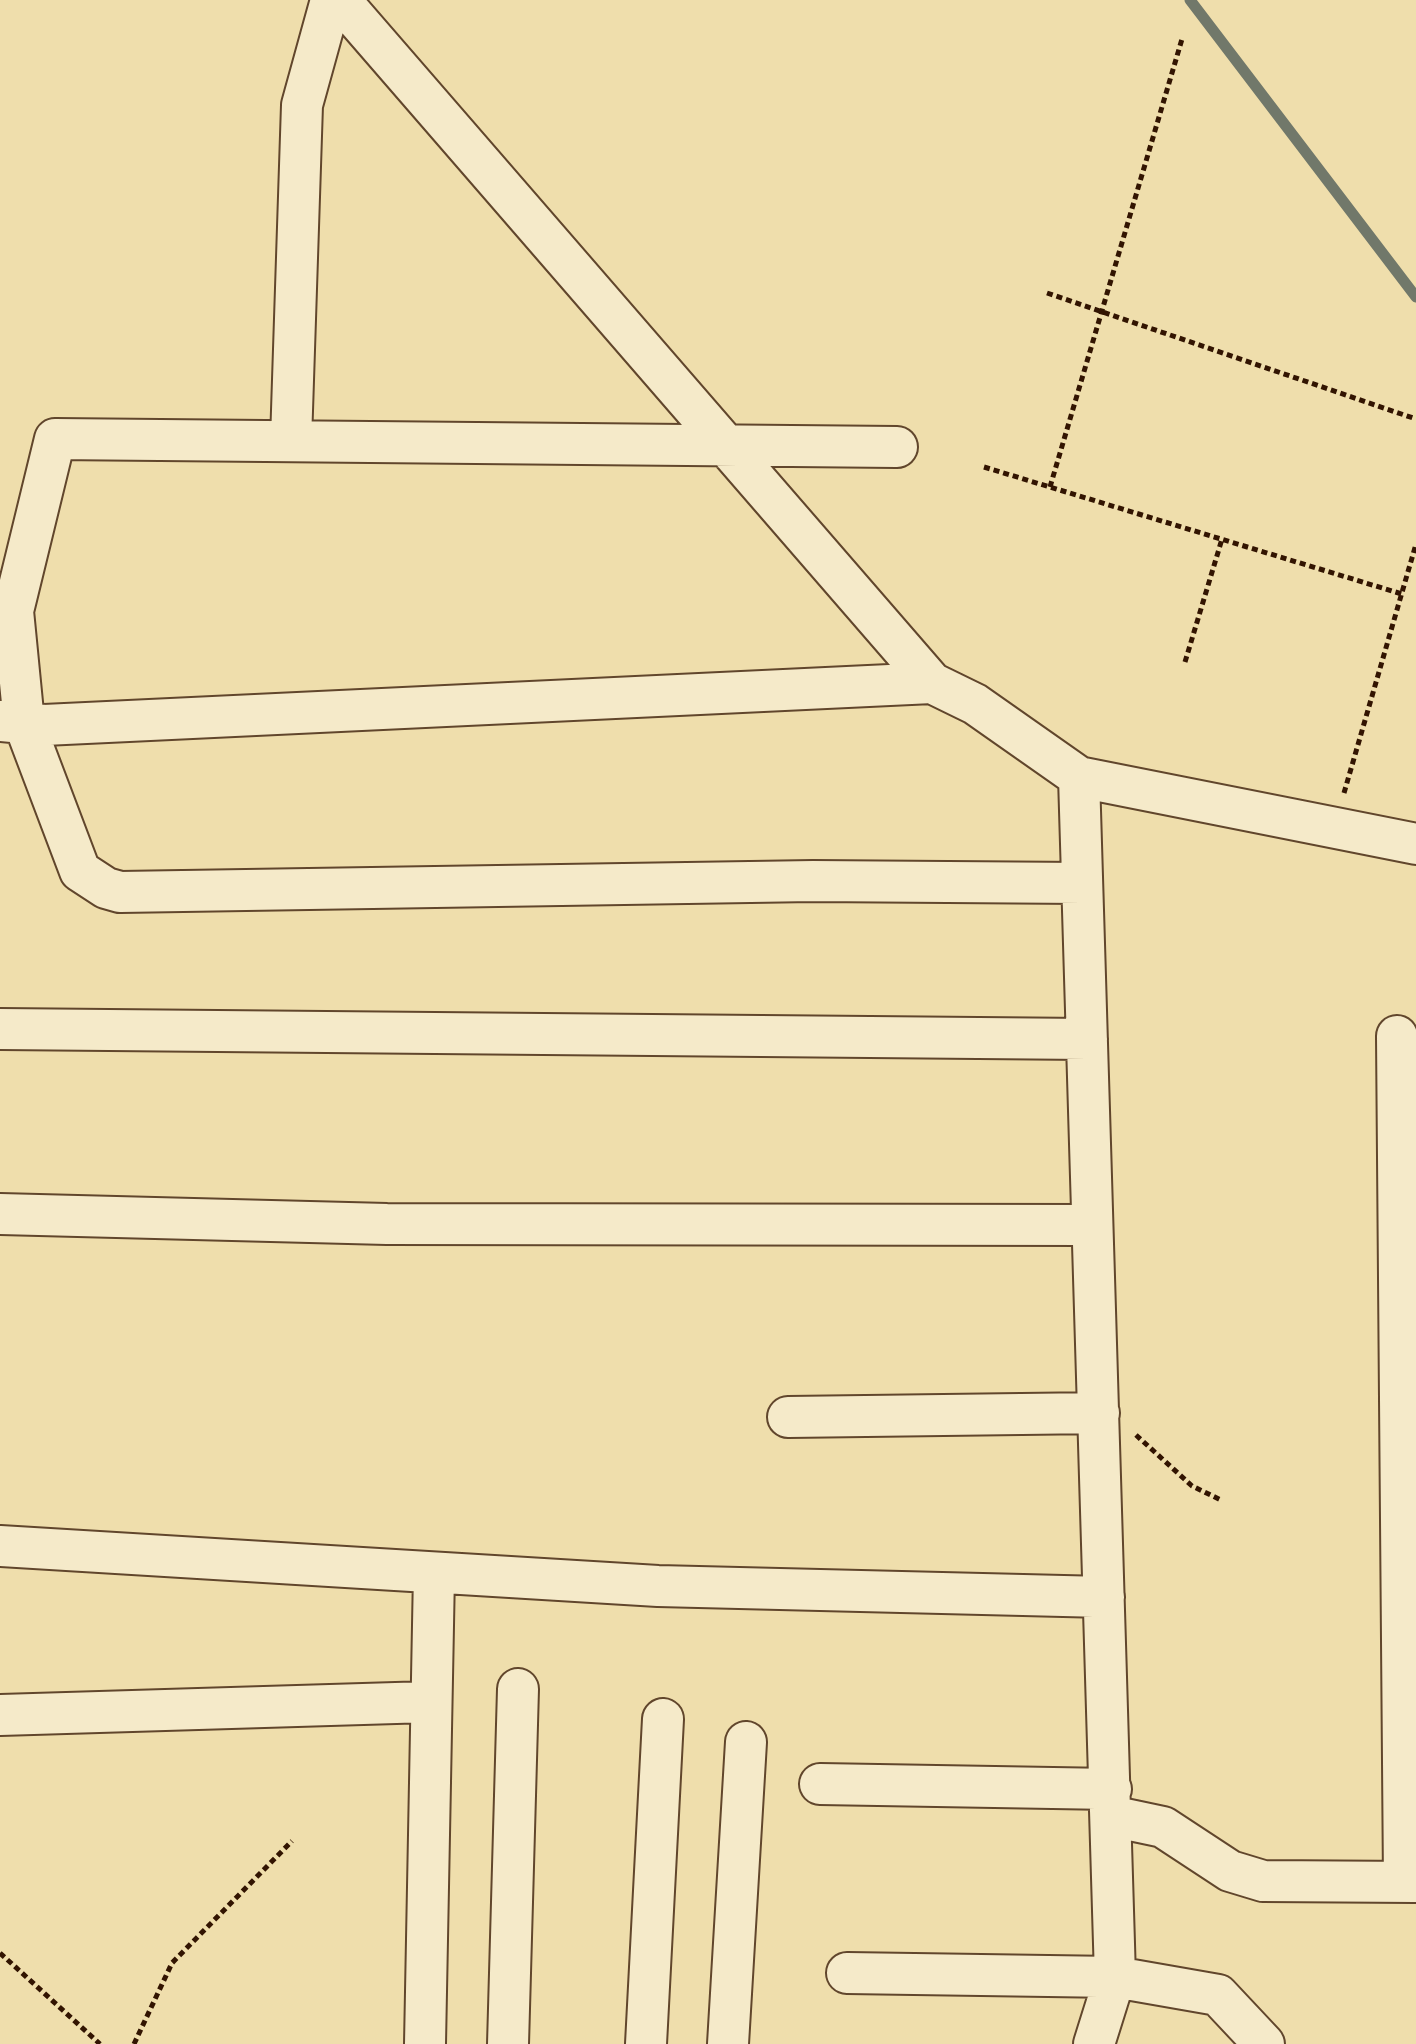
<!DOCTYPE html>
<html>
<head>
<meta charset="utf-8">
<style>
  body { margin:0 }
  canvas { display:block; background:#efdeac }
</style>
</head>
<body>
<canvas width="1416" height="2044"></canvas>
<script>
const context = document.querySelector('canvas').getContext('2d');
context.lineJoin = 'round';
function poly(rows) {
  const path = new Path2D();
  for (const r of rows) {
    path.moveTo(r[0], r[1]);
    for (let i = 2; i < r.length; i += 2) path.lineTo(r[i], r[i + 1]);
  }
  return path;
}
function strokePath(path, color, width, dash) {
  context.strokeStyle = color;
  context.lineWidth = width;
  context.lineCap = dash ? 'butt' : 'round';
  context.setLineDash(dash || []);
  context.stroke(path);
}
strokePath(poly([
  [1190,0,1416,297]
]), '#71786a', 11);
const minor = poly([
  [340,0,932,683,975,704,1079,777,1416,844],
  [291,441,302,105,331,0],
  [897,447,55,439,13,611,24,723,80,871,106,888,120,892,813,881,1082,883],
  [0,721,44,725,932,683],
  [1079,777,1115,1977,1094,2044],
  [0,1029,1087,1039],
  [1397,1036,1404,1882],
  [0,1214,387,1224,1092,1225],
  [788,1417,1099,1413],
  [0,1546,658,1586,1104,1597],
  [0,1715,429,1702],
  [820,1784,1111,1789],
  [1111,1816,1163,1827,1230,1871,1263,1881,1416,1882],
  [847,1973,1115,1977,1218,1995,1264,2044],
  [425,2044,434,1573],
  [508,2044,518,1689],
  [646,2044,663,1719],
  [728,2044,746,1742]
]);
strokePath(minor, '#61462c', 44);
strokePath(poly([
  [1047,293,1416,419],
  [984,467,1402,594],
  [1050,487,1182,39],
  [1185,662,1222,539],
  [1344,793,1416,544],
  [1136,1435,1192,1486,1221,1500],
  [0,1953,100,2044],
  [134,2044,172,1963,292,1841]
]), '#321401', 5, [6, 4]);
strokePath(minor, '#f5eac9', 40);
</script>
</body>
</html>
